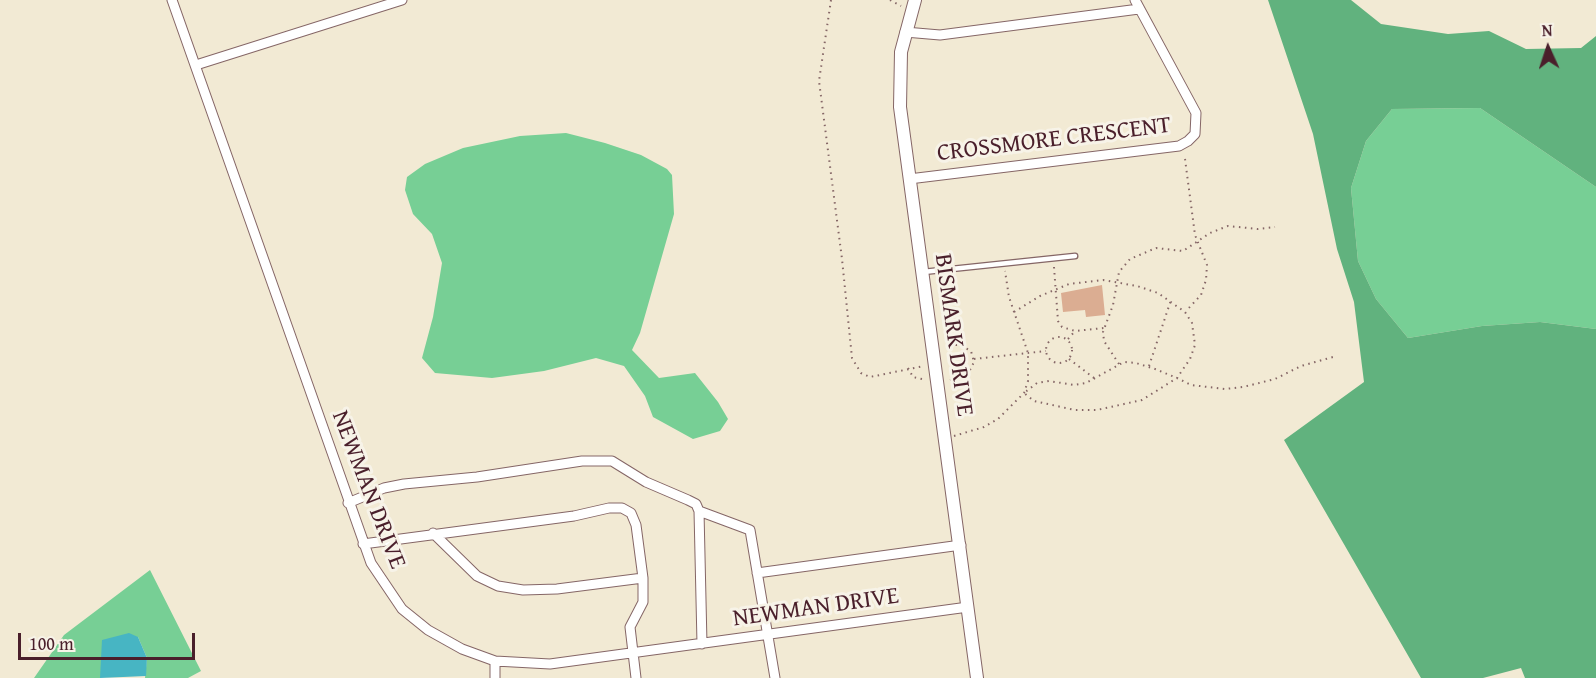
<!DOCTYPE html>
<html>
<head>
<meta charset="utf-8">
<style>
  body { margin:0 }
  #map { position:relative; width:1596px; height:678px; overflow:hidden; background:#f2ead4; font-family:"Gentium Book Plus",serif }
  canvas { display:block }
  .north { position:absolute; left:1518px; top:18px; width:60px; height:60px; -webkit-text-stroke:4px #f7f3e8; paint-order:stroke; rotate:357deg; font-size:16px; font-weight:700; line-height:24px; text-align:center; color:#4a1f2b }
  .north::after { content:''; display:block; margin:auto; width:21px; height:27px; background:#4a1f2b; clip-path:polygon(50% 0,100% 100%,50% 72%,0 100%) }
  .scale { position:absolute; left:18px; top:633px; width:177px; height:27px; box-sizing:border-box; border:3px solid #4a1f2b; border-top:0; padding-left:8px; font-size:18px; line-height:21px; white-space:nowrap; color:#4a1f2b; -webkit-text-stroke:4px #f7f3e8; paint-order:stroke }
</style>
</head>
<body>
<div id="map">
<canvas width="1596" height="678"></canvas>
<div class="north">N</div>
<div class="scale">100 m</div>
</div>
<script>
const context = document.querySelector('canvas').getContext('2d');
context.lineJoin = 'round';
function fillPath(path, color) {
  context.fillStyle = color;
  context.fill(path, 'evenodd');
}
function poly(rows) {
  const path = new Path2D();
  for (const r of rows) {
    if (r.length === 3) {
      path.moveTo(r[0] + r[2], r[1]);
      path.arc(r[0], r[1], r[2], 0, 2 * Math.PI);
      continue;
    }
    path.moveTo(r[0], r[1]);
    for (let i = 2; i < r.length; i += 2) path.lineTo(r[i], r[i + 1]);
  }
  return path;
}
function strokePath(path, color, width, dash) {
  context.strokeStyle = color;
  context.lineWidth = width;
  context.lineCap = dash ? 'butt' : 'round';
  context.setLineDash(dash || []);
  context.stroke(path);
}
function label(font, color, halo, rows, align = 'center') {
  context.font = font + ' "Gentium Book Plus",serif';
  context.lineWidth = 6;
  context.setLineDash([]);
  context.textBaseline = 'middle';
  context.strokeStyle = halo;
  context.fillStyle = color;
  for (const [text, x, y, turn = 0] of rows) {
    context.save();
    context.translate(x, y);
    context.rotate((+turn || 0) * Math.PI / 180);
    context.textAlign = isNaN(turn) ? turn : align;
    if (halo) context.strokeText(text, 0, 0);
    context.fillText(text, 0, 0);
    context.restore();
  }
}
fillPath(poly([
  [1480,108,1596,187,1596,329,1540,322,1482,326,1408,338,1376,299,1358,261,1351,188,1366,141,1392,109],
  [566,133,605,143,641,155,667,169,672,175,674,214,640,333,632,350,659,378,695,373,718,402,728,419,720,431,693,439,653,417,645,396,624,366,596,358,544,371,492,378,435,373,422,358,433,317,442,263,432,234,413,214,405,190,407,177,425,164,463,148,520,136],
  [150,570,201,671,188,678,145,678,147,658,138,637,100,678,34,678,64,635]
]), '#77cf95');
fillPath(poly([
  [1268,0,1351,0,1381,24,1448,34,1489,31,1526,49,1581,48,1596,36,1596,187,1480,108,1392,109,1366,141,1351,188,1358,261,1376,299,1408,338,1482,326,1540,322,1596,329,1596,678,1525,678,1521,668,1483,678,1421,678,1284,440,1364,382,1354,302,1337,249,1313,134]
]), '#61b27e');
fillPath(poly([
  [129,633,138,637,147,658,146,676,100,678,102,640]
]), '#47b5c3');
fillPath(poly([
  [1102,285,1105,315,1086,317,1085,310,1063,312,1061,293]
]), '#dbad92');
const service = poly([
  [923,272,1075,256]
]);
const minor = poly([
  [172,0,371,563,402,609,428,630,462,649,495,661,550,664,968,607],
  [905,32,940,35,1139,9],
  [196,65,402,0],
  [909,179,1179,146,1188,141,1195,134,1196,113,1135,0],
  [348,503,384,488,404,484,477,477,582,461,612,461,646,482,688,500,696,504,699,511,702,644],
  [699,511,750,530,775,678],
  [433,533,477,576,498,586,523,590,557,589,643,578],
  [363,544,574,516,609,508,622,508,631,513,636,525,643,578,643,602,630,627,636,678],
  [757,573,961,545],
  [495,678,495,661]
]);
const tertiary = poly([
  [915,0,901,52,900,107,977,678]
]);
strokePath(service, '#856666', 7);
strokePath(minor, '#856666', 11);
strokePath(tertiary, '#856666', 14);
strokePath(poly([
  [831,0,819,81,842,259,852,358,861,373,870,377,924,366],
  [890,0,901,6],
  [1185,159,1195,235,1207,265,1206,280,1201,295,1186,311],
  [1054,267,1058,321,1062,327,1075,331,1104,328],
  [1014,312,1040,296,1069,284,1103,280,1137,286,1158,293,1185,312,1192,323,1195,345,1190,359,1177,378,1142,400,1097,410,1075,410,1034,401,1024,393,1037,383,1049,381,1074,385,1086,383,1124,362,1136,363,1155,369,1177,378,1191,385,1225,389,1243,387,1275,379,1301,366,1333,357],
  [1059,350,13],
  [1068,339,1075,331],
  [974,359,1046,351],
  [1069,359,1094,378],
  [1119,364,1104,341,1103,332,1113,305,1119,272,1130,259,1156,248,1183,251,1210,233,1228,226,1258,229,1275,227],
  [1149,366,1171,300],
  [908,368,913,377,926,380],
  [950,380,967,376,974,362,971,351,960,345,954,345],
  [954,436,984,427,998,419,1024,393,1028,381,1028,353,1009,297,1005,271]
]), '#856666', 2, [1.5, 4.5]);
strokePath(service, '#fff', 4.5);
strokePath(minor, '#fff', 9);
strokePath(tertiary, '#fff', 12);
label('24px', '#4a1f2b', '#f7f3e8', [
  ["CROSSMORE CRESCENT",1054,140,-7],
  ["BISMARK DRIVE",953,335,82],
  ["NEWMAN DRIVE",368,490,69],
  ["NEWMAN DRIVE",816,608,-8]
]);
</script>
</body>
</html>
